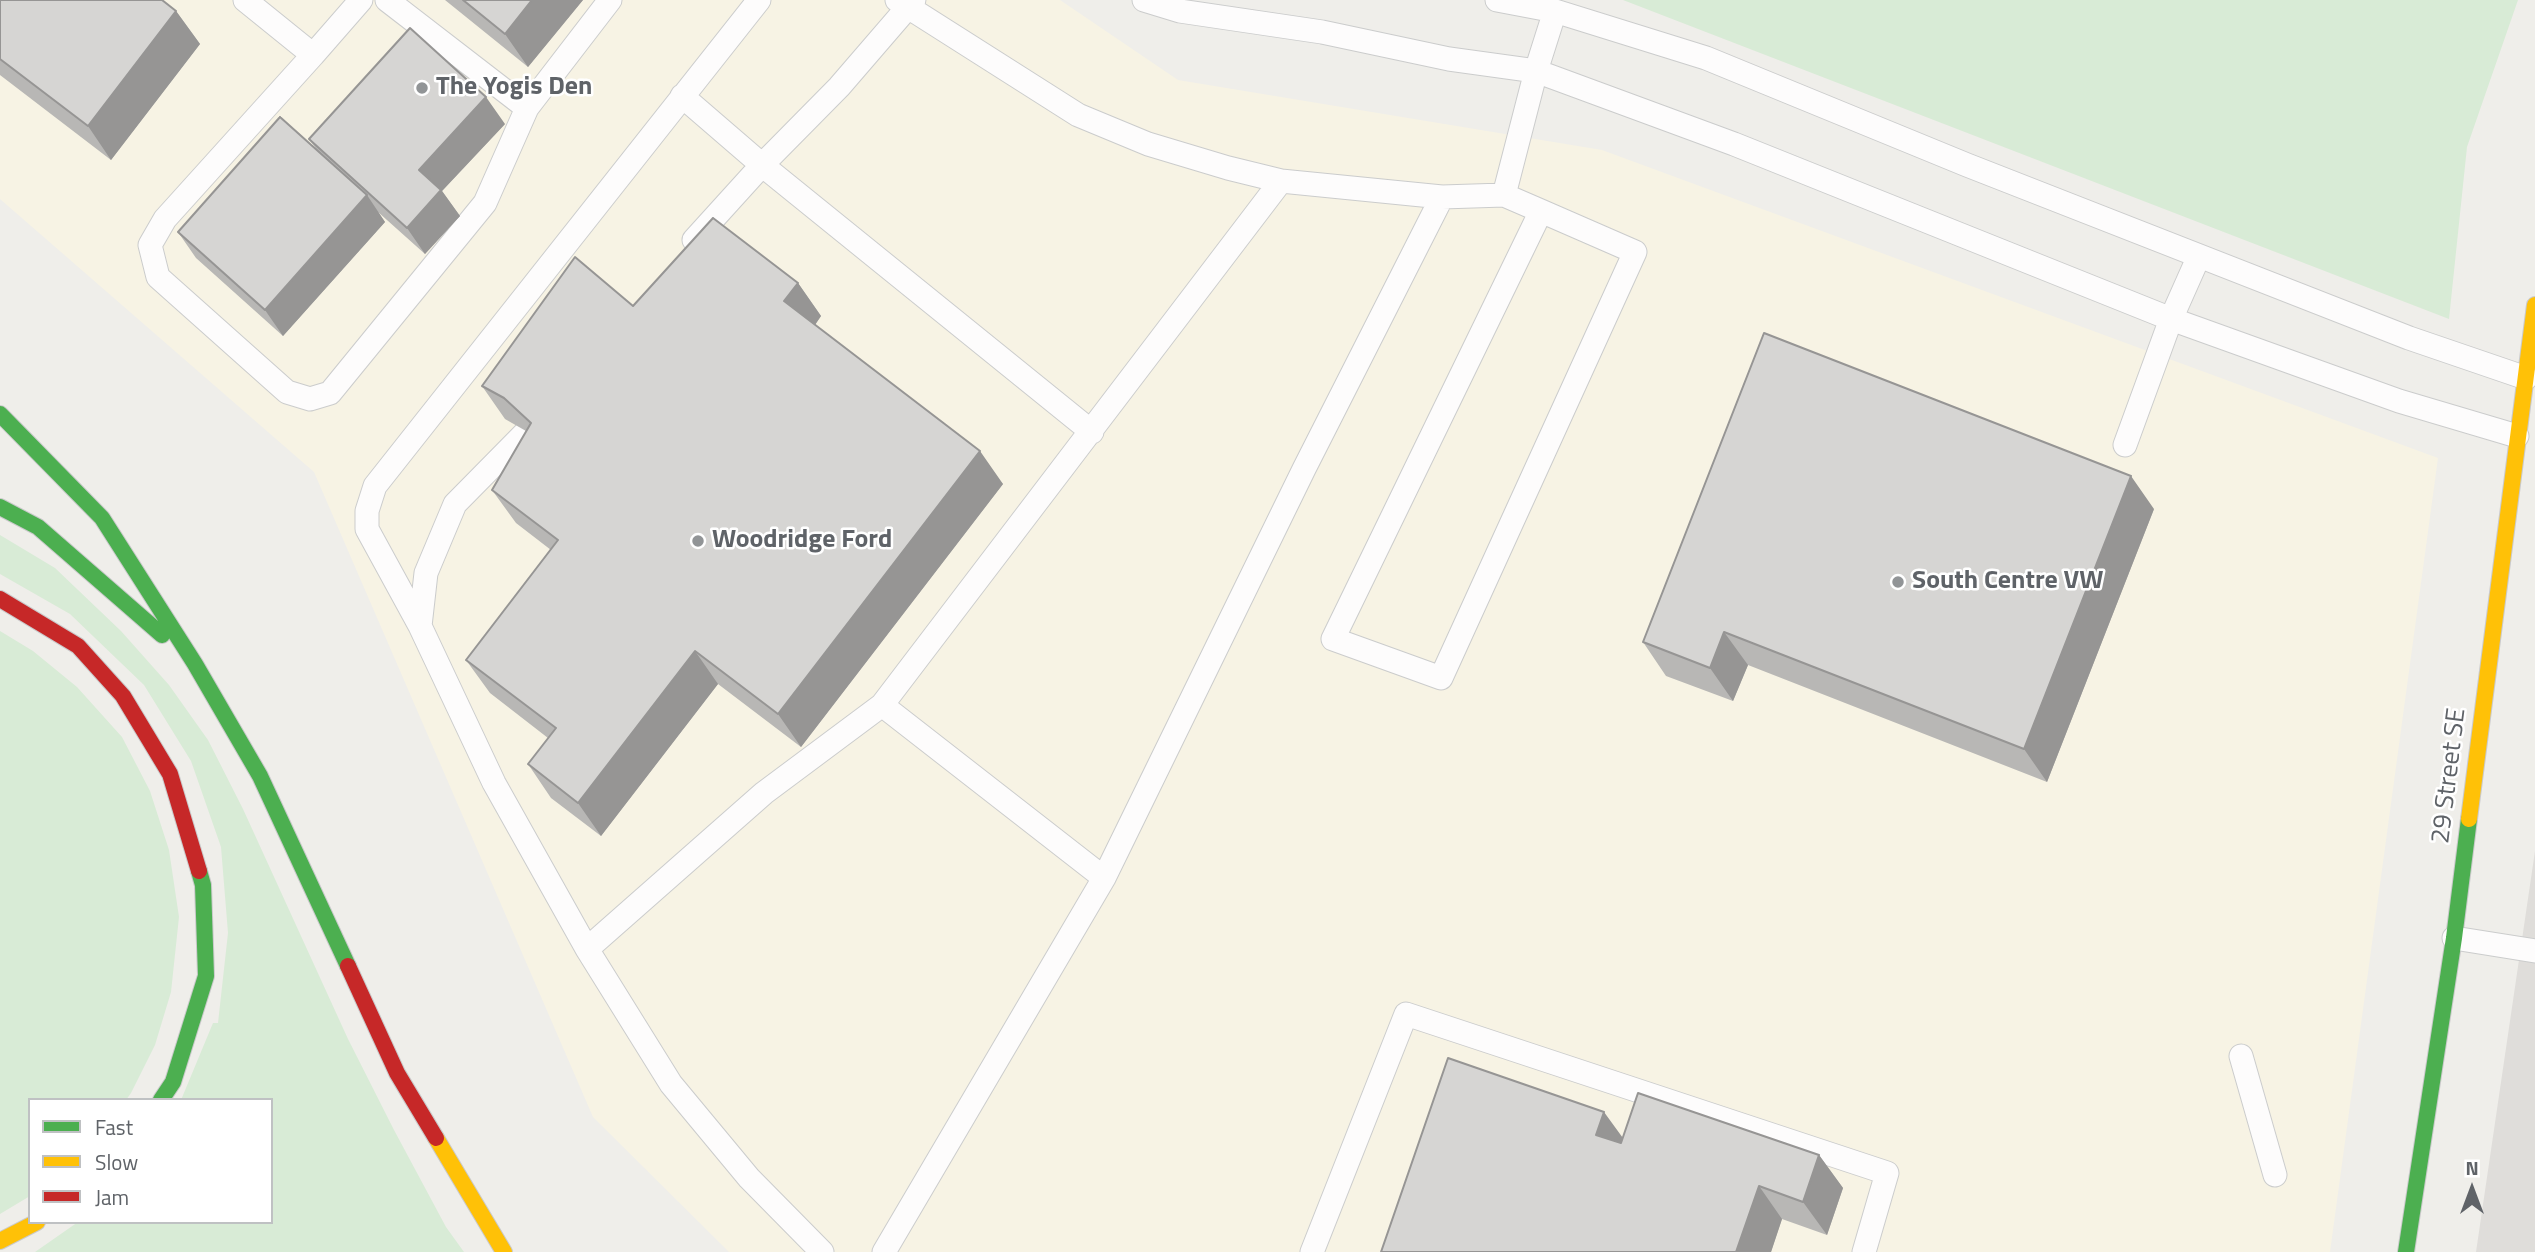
<!DOCTYPE html>
<html>
<head>
<meta charset="utf-8">
<style>
  body { margin:0 }
  #map { position:relative; width:2535px; height:1252px; overflow:hidden; background:#efeeea; font-family:"Titillium Web",sans-serif }
  canvas { display:block }
  .legend { position:absolute; left:28px; top:1098px; width:245px; height:126px; box-sizing:border-box; background:#fff; border:2px solid #bfc1c3; margin:0; padding:9px 12px; list-style:none; font-size:21px; color:#5f6368 }
  .legend li { display:flex; align-items:center; gap:14px; height:35px }
  .legend b { width:35px; border:2px solid #bfc1c3 }
  .north { position:absolute; left:2437px; top:1154px; width:70px; height:70px; -webkit-text-stroke:5px #fff; paint-order:stroke; rotate:0deg; font-size:19px; font-weight:700; line-height:28px; text-align:center; color:#5f6368 }
  .north::after { content:''; display:block; margin:auto; width:24px; height:32px; background:#5f6368; clip-path:polygon(50% 0,100% 100%,50% 72%,0 100%) }
</style>
</head>
<body>
<div id="map">
<canvas width="2535" height="1252"></canvas>
<ul class="legend">
<li><b style="height:9px;background:#4caf50"></b>Fast</li>
<li><b style="height:9px;background:#ffc107"></b>Slow</li>
<li><b style="height:9px;background:#c62828"></b>Jam</li>
</ul>
<div class="north">N</div>
</div>
<script>
const context = document.querySelector('canvas').getContext('2d');
context.lineJoin = 'round';
function fillPath(path, color) {
  context.fillStyle = color;
  context.fill(path, 'evenodd');
}
function poly(rows) {
  const path = new Path2D();
  for (const r of rows) {
    path.moveTo(r[0], r[1]);
    for (let i = 2; i < r.length; i += 2) path.lineTo(r[i], r[i + 1]);
  }
  return path;
}
function strokePath(path, color, width, dash) {
  context.strokeStyle = color;
  context.lineWidth = width;
  context.lineCap = dash ? 'butt' : 'round';
  context.setLineDash(dash || []);
  context.stroke(path);
}
function label(font, color, halo, rows, align = 'center') {
  context.font = font + ' "Titillium Web",sans-serif';
  context.lineWidth = 5;
  context.setLineDash([]);
  context.textBaseline = 'middle';
  context.strokeStyle = halo;
  context.fillStyle = color;
  for (const [text, x, y, turn = 0] of rows) {
    context.save();
    context.translate(x, y);
    context.rotate((+turn || 0) * Math.PI / 180);
    context.textAlign = isNaN(turn) ? turn : align;
    if (halo) context.strokeText(text, 0, 0);
    context.fillText(text, 0, 0);
    context.restore();
  }
}
fillPath(poly([
  [0,0,1060,0,1178,80,1602,150,2438,458,2330,1252,729,1252,593,1117,314,472,0,199]
]), '#f7f3e4');
fillPath(poly([
  [2535,851,2535,1252,2476,1252]
]), '#dfddda');
fillPath(poly([
  [1623,0,2518,0,2467,147,2449,319],
  [0,535,55,568,121,631,169,685,208,740,243,809,348,1039,394,1130,446,1227,464,1252,35,1252,78,1222,271,1222,271,1100,181,1100,213,1023,218,1023,228,933,221,847,191,761,144,685,70,614,0,574],
  [0,631,33,651,77,687,122,737,150,791,169,850,179,917,171,992,155,1045,131,1093,126,1100,30,1100,30,1196,0,1214]
]), '#d8ebd6');
const lane = poly([
  [245,0,313,55,165,219,150,245,158,277,287,392,310,399,330,393,485,203,527,108,610,0],
  [387,0,527,108],
  [897,0,1078,115,1148,144,1228,168,1281,181],
  [1144,0,1180,11,1322,32,1449,59,1536,71,1734,144,2171,319,2399,401,2517,436],
  [1497,0,1555,11,1706,58,1967,165,2409,338,2526,378],
  [313,55,361,0],
  [682,96,762,165,1092,432],
  [1504,195,1541,211,1635,252,1441,678,1333,639,1541,211],
  [694,240,762,165,839,87,914,0],
  [527,431,455,504,426,573,420,626,494,783,587,949,671,1084,749,1178,822,1252],
  [2125,445,2171,319,2199,256],
  [420,626,367,529,367,511,375,486,759,0],
  [882,705,1104,878],
  [2454,938,2535,951],
  [587,949,764,793,882,705,1281,181,1442,197,1504,195,1536,71,1555,11],
  [2241,1056,2275,1175],
  [884,1252,1104,878,1304,469,1442,197],
  [1312,1252,1406,1014,1887,1173,1864,1252]
]);
const fast = poly([
  [0,414,102,518,195,664,260,776,348,966],
  [0,507,38,527,162,635],
  [161,1100,173,1082,206,976,203,885,199,871],
  [2406,1252,2454,938,2469,819]
]);
const slow = poly([
  [2469,819,2535,305],
  [436,1138,504,1252],
  [0,1241,37,1222]
]);
const jam = poly([
  [0,599,78,646,123,696,170,774,199,871],
  [348,966,397,1073,436,1138]
]);
strokePath(lane, '#cbcccc', 25);
strokePath(fast, '#cacacb', 18);
strokePath(slow, '#cacacb', 18);
strokePath(jam, '#cacacb', 18);
strokePath(lane, '#fdfcfc', 23);
strokePath(fast, '#4caf50', 16);
strokePath(slow, '#ffc107', 16);
strokePath(jam, '#c62828', 16);
fillPath(poly([
  [0,0,176,11,200,44,111,160,0,75],
  [445,0,583,0,528,67],
  [505,124,442,191,460,216,425,254,378,212,385,222,283,336,196,258,178,232,317,150,309,139],
  [798,283,821,316,815,325,1003,484,801,747,718,684,601,836,551,798,528,764,548,738,490,693,466,660,551,550,516,523,492,490,526,431,505,419,482,386,633,306],
  [2154,509,2047,782,1748,665,1733,701,1666,676,1643,642],
  [1623,1138,1819,1155,1843,1188,1827,1235,1782,1219,1771,1252,1381,1252]
]), '#b8b7b5');
fillPath(poly([
  [532,0,583,0,528,67,505,34],
  [176,11,200,44,111,160,88,126],
  [486,97,505,124,442,191,460,216,425,254,407,228,419,170],
  [367,195,385,222,283,336,265,310],
  [798,283,821,316,808,335,784,301],
  [980,451,1003,484,801,747,778,714],
  [2131,476,2154,509,2047,782,2024,749],
  [1724,632,1748,665,1733,701,1710,668],
  [695,651,718,684,601,836,578,803],
  [1604,1112,1628,1145,1596,1135],
  [1819,1155,1843,1188,1827,1235,1803,1202],
  [1759,1186,1782,1219,1771,1252,1736,1252]
]), '#969594');
const building = poly([
  [0,0,162,0,176,11,88,126,0,59,0,0],
  [463,0,532,0,505,34,463,0],
  [410,28,486,97,419,170,441,190,407,228,309,139,410,28],
  [280,117,367,195,265,310,178,232,280,117],
  [713,218,798,283,784,301,980,451,778,714,695,651,578,803,528,764,556,728,466,660,558,540,492,490,531,423,504,398,482,386,575,257,633,306,713,218],
  [1764,333,2131,476,2024,749,1724,632,1710,668,1643,642,1764,333],
  [1448,1058,1604,1112,1596,1135,1621,1143,1638,1093,1819,1155,1803,1202,1759,1186,1736,1252,1381,1252,1448,1058]
]);
fillPath(building, '#d6d5d3');
strokePath(building, '#969594', 2);
for (const [x, y, r, color] of [
  [422,88,7,"#919496"],
  [698,541,7,"#919496"],
  [1898,582,7,"#919496"]
]) {
  const dot = new Path2D();
  dot.arc(x, y, r, 0, 2 * Math.PI);
  context.fillStyle = color;
  context.fill(dot);
  strokePath(dot, '#fff', 2.5);
}
label('bold 26px', '#5f6368', '#fff', [
  ["The Yogis Den",436,88],
  ["Woodridge Ford",712,541],
  ["South Centre VW",1912,582]
], 'left');
label('26px', '#5f6368', '#fff', [
  ["29 Street SE",2450,776,-83]
]);
</script>
</body>
</html>
